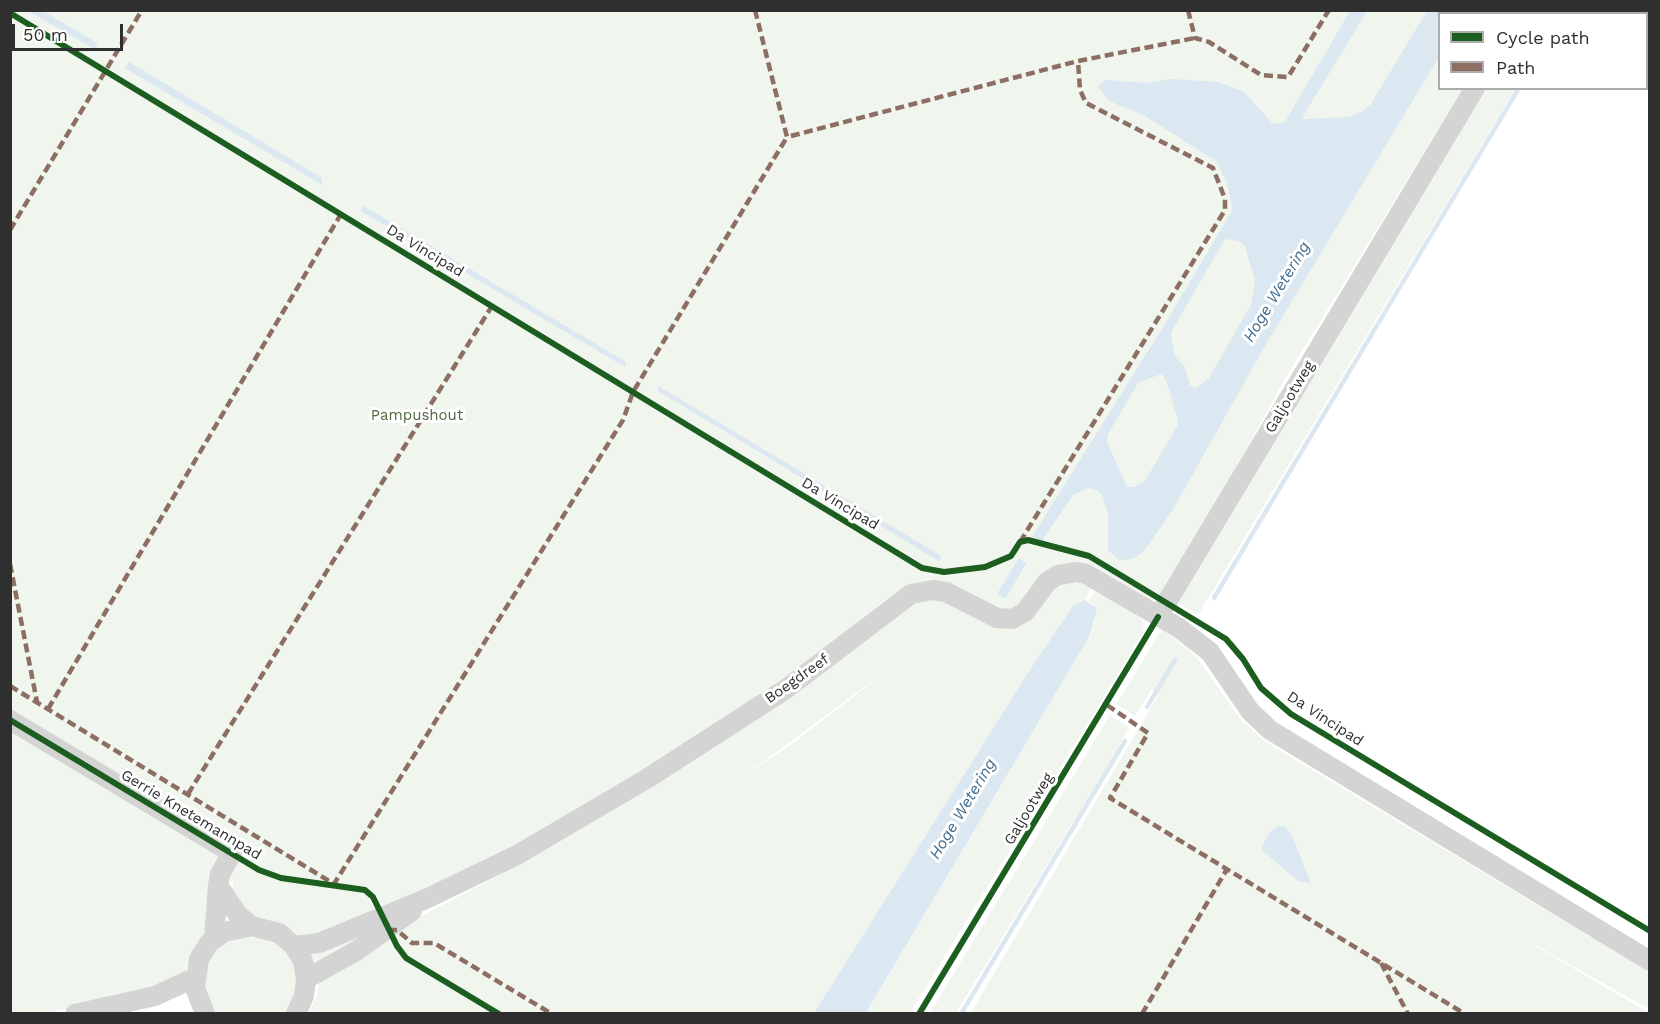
<!DOCTYPE html>
<html>
<head>
<meta charset="utf-8">
<style>
  body { margin:0 }
  #map { position:relative; width:1660px; height:1024px; overflow:hidden; background:#fff; font-family:"Work Sans",sans-serif }
  canvas { display:block }
  .frame { position:absolute; inset:0; border:12px solid #2f2f2f; pointer-events:none }
  .legend { position:absolute; left:1438px; top:12px; width:210px; height:78px; box-sizing:border-box; background:#fff; border:2px solid #acacac; margin:0; padding:8px 10px; list-style:none; font-size:18px; color:#2f2f2f }
  .legend li { display:flex; align-items:center; gap:12px; height:30px }
  .legend b { width:30px; border:2px solid #acacac }
  .scale { position:absolute; left:12px; top:24px; width:111px; height:27px; box-sizing:border-box; border:3px solid #2f2f2f; border-top:0; padding-left:8px; font-size:18px; line-height:21px; white-space:nowrap; color:#2f2f2f; -webkit-text-stroke:4px #fff; paint-order:stroke }
</style>
</head>
<body>
<div id="map">
<canvas width="1660" height="1024"></canvas>
<div class="frame"></div>
<ul class="legend">
<li><b style="height:8px;background:#1b5e20"></b>Cycle path</li>
<li><b style="height:8px;background:#8d6e63"></b>Path</li>
</ul>
<div class="scale">50 m</div>
</div>
<script>
const context = document.querySelector('canvas').getContext('2d');
context.lineJoin = 'round';
function fillPath(path, color) {
  context.fillStyle = color;
  context.fill(path, 'evenodd');
}
function poly(rows) {
  const path = new Path2D();
  for (const r of rows) {
    path.moveTo(r[0], r[1]);
    for (let i = 2; i < r.length; i += 2) path.lineTo(r[i], r[i + 1]);
  }
  return path;
}
function strokePath(path, color, width, dash) {
  context.strokeStyle = color;
  context.lineWidth = width;
  context.lineCap = dash ? 'butt' : 'round';
  context.setLineDash(dash || []);
  context.stroke(path);
}
function label(font, color, halo, rows, align = 'center') {
  context.font = font + ' "Work Sans",sans-serif';
  context.lineWidth = 6;
  context.setLineDash([]);
  context.textBaseline = 'middle';
  context.strokeStyle = halo;
  context.fillStyle = color;
  for (const [text, x, y, turn = 0] of rows) {
    context.save();
    context.translate(x, y);
    context.rotate((+turn || 0) * Math.PI / 180);
    context.textAlign = isNaN(turn) ? turn : align;
    if (halo) context.strokeText(text, 0, 0);
    context.fillText(text, 0, 0);
    context.restore();
  }
}
fillPath(poly([
  [10,11,1511,11,1509,14,1440,14,1440,88,1463,89,1286,377,1171,585,1160,598,1149,600,1090,567,1024,600,1012,610,1005,611,909,586,893,594,756,701,526,841,385,910,376,895,369,899,377,913,335,932,297,936,268,919,254,917,231,895,234,881,209,889,210,928,191,956,184,975,142,994,41,1014,10,1013],
  [1019,558,1027,564,1005,598],
  [1482,89,1515,89,1198,615,1175,601],
  [1065,581,1092,585,1085,600,1073,606,1031,668,814,1013,308,1014,318,993,319,979,423,915,498,876,595,820,912,603,933,598,945,601,990,625],
  [883,674,796,741,741,778,882,674],
  [1099,592,1138,615,1142,620,1144,631,910,1013,866,1014,1089,637,1095,619,1093,604,1088,602,1094,593],
  [1162,629,1194,654,1242,721,1269,744,1649,972,1649,1009,1498,924,1649,1013,970,1014,1159,694,1152,689,1135,716,1117,704],
  [1110,715,1129,728,1106,768,956,1013,930,1013],
  [384,929,312,966,308,953],
  [244,934,275,940,288,951,295,964,297,994,285,1013,215,1013,212,1010,204,995,206,963,215,949,228,939]
]), '#f0f5ed');
fillPath(poly([
  [28,11,43,11,97,43,96,50],
  [1350,11,1367,11,1303,116,1303,119,1349,117,1363,111,1371,104,1427,11,1467,11,1466,13,1440,14,1439,57,1266,344,1172,511,1143,552,1134,558,1124,560,1118,559,1108,550,1108,513,1103,497,1097,490,1088,488,1073,495,1041,542,1036,539,1032,537,1168,319,1233,209,1226,181,1216,161,1145,116,1109,101,1098,86,1106,80,1148,83,1171,79,1218,82,1244,92,1273,124,1285,122],
  [1225,239,1239,241,1245,246,1255,281,1251,305,1209,378,1195,389,1190,385,1185,368,1174,355,1171,332],
  [1161,374,1166,380,1178,420,1177,427,1145,481,1134,487,1127,487,1107,442,1108,434,1138,383],
  [129,62,322,178,322,185,125,68],
  [364,206,626,362,625,367,361,211],
  [658,386,941,556,941,558,939,561,658,391],
  [1019,558,1027,563,1005,599,997,594],
  [1085,600,1097,609,1089,637,866,1013,814,1013,1031,668,1073,606],
  [1278,826,1285,826,1292,836,1311,883,1298,881,1261,849,1269,833]
]), '#dbe7f1');
strokePath(poly([
  [1564,14,1566,10],
  [1214,598,1519,88],
  [1147,707,1175,660],
  [961,1014,1125,741]
]), '#dbe7f1', 4.5);
strokePath(poly([
  [1520,14,1522,10],
  [1158,617,1475,88],
  [10,720,232,853,220,874,218,885,214,939],
  [218,885,238,915,252,926],
  [294,946,319,943,428,898,517,855,648,778,786,689,911,594,933,590,946,592,997,618,1012,619,1025,612,1048,581,1058,575,1077,572,1086,574,1179,628,1210,652,1250,711,1270,730,1650,961],
  [306,979,358,950,412,911],
  [75,1014,155,996,194,978],
  [205,1014,195,988,199,959,209,943,224,932,252,926,279,933,294,946,303,961,306,979,304,996,296,1014]
]), '#d4d4d4', 20);
strokePath(poly([
  [755,10,787,137,1078,61,1195,38],
  [1188,10,1195,38,1209,42,1261,75,1288,77,1329,10],
  [10,230,142,10],
  [1020,542,1225,210,1225,199,1213,168,1086,103,1080,90,1078,61],
  [10,564,37,702],
  [10,686,334,884,623,420,633,392,787,137],
  [1107,705,1148,733,1110,798,1465,1014],
  [48,709,341,214],
  [188,794,492,306],
  [388,930,397,930,412,943,434,943,552,1014],
  [1381,963,1408,1014],
  [1142,1014,1227,869]
]), '#8d6e63', 4.5, [9, 4.5]);
strokePath(poly([
  [10,13,922,568,944,572,985,567,1011,556,1020,542,1028,540,1089,556,1226,639,1243,659,1261,688,1291,714,1650,931],
  [10,720,259,870,281,878,365,890,373,897,397,946,406,958,499,1014],
  [919,1014,1158,617]
]), '#1b5e20', 6);
label('15px', '#2f2f2f', '#fff', [
  ["Da Vincipad",425,251,31],
  ["Galjootweg",1290,397,-59],
  ["Da Vincipad",840,504,31],
  ["Boegdreef",797,679,-35],
  ["Da Vincipad",1325,719,33],
  ["Galjootweg",1029,809,-59],
  ["Gerrie Knetemannpad",191,815,31]
]);
label('15px', '#50693e', '#fff', [
  ["Pampushout",417,416]
]);
label('italic 16px', '#406c8e', '#fff', [
  ["Hoge Wetering",1277,292,-59],
  ["Hoge Wetering",963,809,-59]
]);
</script>
</body>
</html>
